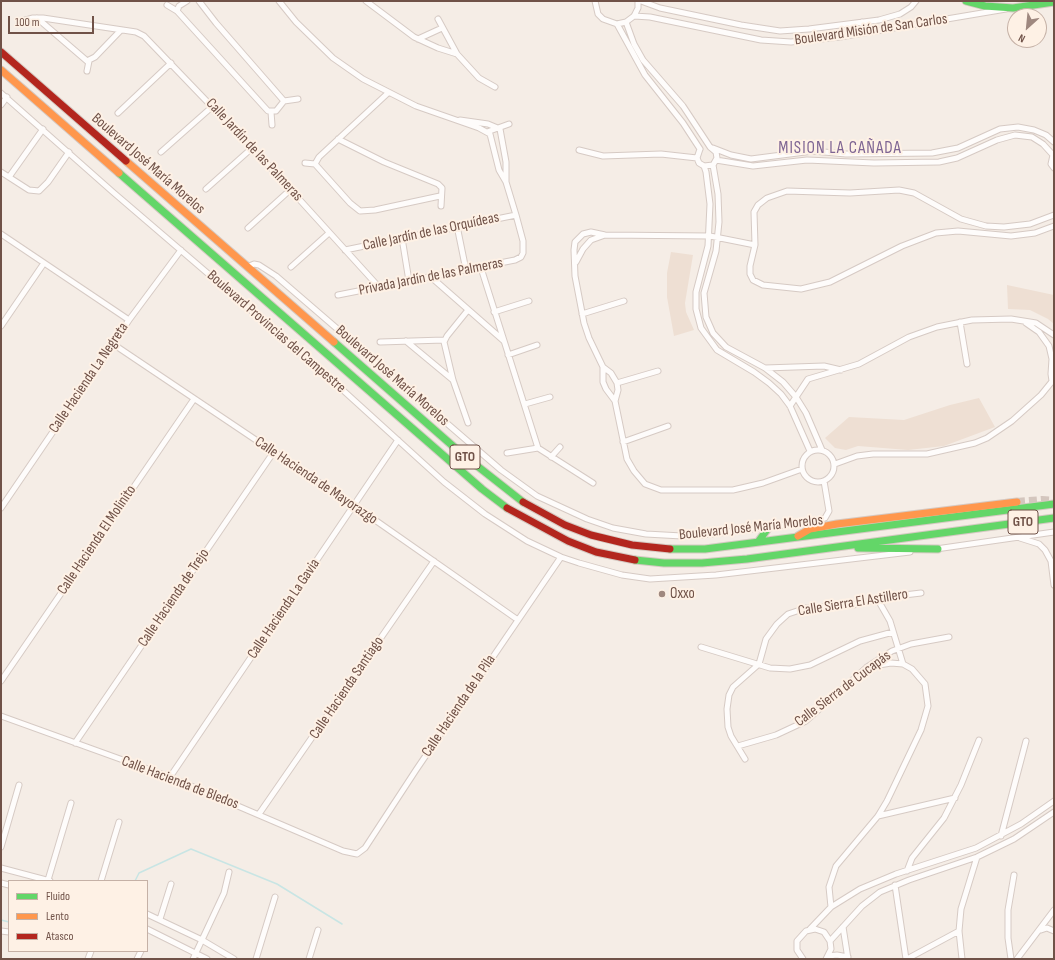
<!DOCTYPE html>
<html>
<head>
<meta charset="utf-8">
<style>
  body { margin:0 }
  #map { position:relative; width:1055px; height:960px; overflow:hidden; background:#f5ede6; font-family:"Sofia Sans Condensed",sans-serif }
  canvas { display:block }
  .frame { position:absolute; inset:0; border:2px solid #705248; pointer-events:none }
  .legend { position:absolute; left:8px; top:880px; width:140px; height:72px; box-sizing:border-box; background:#fef1e5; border:1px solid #c5b1a6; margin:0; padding:5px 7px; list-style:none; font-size:12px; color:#705248 }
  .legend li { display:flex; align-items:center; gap:8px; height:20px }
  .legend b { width:20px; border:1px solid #c5b1a6 }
  .north { position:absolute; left:1007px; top:8px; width:40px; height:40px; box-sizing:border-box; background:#fef1e5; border:1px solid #c5b1a6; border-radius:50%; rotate:207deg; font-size:11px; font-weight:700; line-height:16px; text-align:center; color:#705248 }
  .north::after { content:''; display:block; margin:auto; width:14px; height:18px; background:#9f887f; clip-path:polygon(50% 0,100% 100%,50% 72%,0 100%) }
  .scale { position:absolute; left:8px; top:16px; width:86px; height:18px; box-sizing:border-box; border:2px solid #705248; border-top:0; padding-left:5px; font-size:12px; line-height:14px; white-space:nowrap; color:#705248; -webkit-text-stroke:3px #fef1e5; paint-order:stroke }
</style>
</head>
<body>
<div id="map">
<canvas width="1055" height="960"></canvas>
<div class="frame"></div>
<ul class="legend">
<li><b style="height:5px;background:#63d668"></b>Fluido</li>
<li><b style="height:5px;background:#ff974d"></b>Lento</li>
<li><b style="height:5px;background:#b3261e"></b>Atasco</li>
</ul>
<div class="north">N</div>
<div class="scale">100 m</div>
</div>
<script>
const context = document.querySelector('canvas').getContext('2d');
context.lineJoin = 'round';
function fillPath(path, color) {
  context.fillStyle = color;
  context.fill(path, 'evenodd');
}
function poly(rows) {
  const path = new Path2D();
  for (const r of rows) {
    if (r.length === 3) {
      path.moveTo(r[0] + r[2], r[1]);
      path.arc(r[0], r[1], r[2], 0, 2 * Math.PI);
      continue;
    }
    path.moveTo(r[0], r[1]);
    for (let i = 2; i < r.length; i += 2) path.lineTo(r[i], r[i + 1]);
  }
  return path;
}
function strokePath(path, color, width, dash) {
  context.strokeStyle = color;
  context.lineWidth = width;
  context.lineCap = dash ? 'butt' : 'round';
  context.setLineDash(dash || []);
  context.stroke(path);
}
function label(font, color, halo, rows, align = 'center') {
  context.font = font + ' "Sofia Sans Condensed",sans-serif';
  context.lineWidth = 4;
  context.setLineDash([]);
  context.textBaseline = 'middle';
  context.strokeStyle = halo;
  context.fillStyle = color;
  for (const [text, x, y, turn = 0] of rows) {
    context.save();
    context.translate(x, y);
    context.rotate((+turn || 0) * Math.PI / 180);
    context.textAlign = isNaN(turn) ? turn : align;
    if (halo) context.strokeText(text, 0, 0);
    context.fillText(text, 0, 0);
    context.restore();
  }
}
fillPath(poly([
  [671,252,693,255,685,303,686,312,694,330,674,336,667,297,667,273],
  [1007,285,1054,295,1054,324,1048,319,1030,310,1008,309],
  [979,398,995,427,944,446,908,450,858,446,846,450,835,448,825,438,849,417,904,420,950,405]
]), '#eedfd3');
strokePath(poly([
  [135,881,139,873,191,849,277,884,342,924],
  [1,920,9,922]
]), '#c8e5e4', 1.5);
strokePath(poly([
  [1017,502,1042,500,1054,501]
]), '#d4c6be', 8, [8, 4]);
const street = poly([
  [199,1,216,23,284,101],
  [279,1,296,22,333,58,363,79,416,106,479,128,490,134,499,170,506,182,516,215,523,241,523,253,521,257,515,260,338,295],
  [366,1,414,37,438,48,457,54],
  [595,1,598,14,603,19,617,24,626,22,634,16,638,8,638,1],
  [641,1,660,8,741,25,780,31,809,29,879,20,900,14,911,7,916,1],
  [167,5,177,11,268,111,276,111,284,101],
  [177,11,179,6,187,1],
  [634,16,650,17,761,40,791,42,840,37,1006,9],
  [37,18,87,61,95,57,120,31],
  [438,19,457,54,479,78,495,87],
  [22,21,33,18,43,18,136,32,144,36,269,166,378,286],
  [626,22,634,44,643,60,683,106,710,147,716,152,717,158,713,165,704,166],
  [862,22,865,33],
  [617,24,645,75,683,123,700,149],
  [418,39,442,28],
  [87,71,89,61],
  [1,93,114,193,324,373,444,482,485,514,527,541,561,557,579,563,622,575,650,579,716,575,910,552],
  [284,101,298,99],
  [1,105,7,97],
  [271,112,272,125],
  [118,113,171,63],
  [460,120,488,124,500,129,506,162,506,182],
  [487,132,509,124],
  [338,139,384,162,438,184,442,188,441,206],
  [713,148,731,155,751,159,813,151,846,154,932,153,958,148,1000,129,1018,127,1034,130,1046,135,1054,142],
  [700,149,697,158,699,163,704,166,706,172,710,204,708,246,696,292,696,309,701,328,717,350,754,372,769,383,781,394,790,406,810,451],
  [579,150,603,156,661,154,697,158],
  [161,152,213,106],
  [1053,155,1051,164,1054,168],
  [716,160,753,166,807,160,874,163,939,162,957,158,997,140,1015,135,1032,137,1043,144,1053,155],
  [305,163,315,164],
  [315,164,350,203,360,211,375,210,440,196],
  [315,164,319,157,388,93],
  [713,165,718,194,719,222,716,251,704,293,706,317,713,333,726,347,765,368,783,382,796,397,806,413,822,450],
  [1,172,29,190,39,191,48,182,69,152],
  [9,177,43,129],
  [206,189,252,148],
  [1054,215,1030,224,1004,227,986,226,961,219,914,193,899,190,850,193,787,191,767,198,758,205,754,212,755,245,750,266,750,274,753,280,763,285,801,289,830,282,902,246,936,233,958,231,1011,236,1035,233,1054,226],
  [457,226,466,270],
  [248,228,290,190],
  [1,234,129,320],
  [402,238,409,281],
  [755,245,710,236,605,235,591,232,583,234,575,242,574,250,575,276,584,323,589,338,603,367,611,373,617,383,618,390,615,401,627,459,634,471,645,484,661,490,733,490,763,483,802,469],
  [345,250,516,215],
  [576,262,583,249,591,240,605,235],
  [247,267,254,264,259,265,276,276,501,470,537,496,587,519,613,528,646,534,682,536,703,535,817,521,825,518,829,511,824,481],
  [291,267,329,233],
  [481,268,538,448],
  [431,277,504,341],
  [494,312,529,301],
  [582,314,624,301],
  [960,322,967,364],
  [1026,323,1039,332,1049,346,1052,359,1051,374,1052,381],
  [1,326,44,263],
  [406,341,453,380],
  [380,342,444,340],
  [113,344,375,520,518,620],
  [508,355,537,345],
  [603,367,603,382,606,389,615,401],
  [765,368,824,366,841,370],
  [617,383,658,371],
  [525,404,550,397],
  [790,406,808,379,859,364,909,337,937,327,972,320,1011,319,1036,323,1054,335],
  [468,423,453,380,444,342,447,336,468,310],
  [623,442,668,426],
  [818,466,16],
  [507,453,538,448,593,483],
  [551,457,560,447],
  [835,464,857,456,873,454,927,454,975,443,987,438,1012,421,1041,395,1054,379],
  [1,508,129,320,181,250],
  [1020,538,1039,544,1045,550,1051,561,1054,585],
  [936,549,1054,532],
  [878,600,890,621,903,664],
  [701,647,770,668,790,669,810,665,860,641,893,632],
  [1,681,194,399],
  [1,716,170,777,343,851,357,854,365,848,416,770,561,557],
  [75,743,273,453],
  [738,746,776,735,806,721,867,667,892,651,911,644,949,637],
  [745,759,731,736,728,727,727,709,729,695,733,687,759,664,766,639,777,624,788,614,806,608,853,605,896,596,921,593],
  [170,777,398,440],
  [259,814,434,561],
  [878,816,955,798],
  [1001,836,1026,741],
  [1,847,19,785],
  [1,868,50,881],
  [907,871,912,858,944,818,961,785,979,740],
  [48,880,71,803],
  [101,881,119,822],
  [1,883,9,885],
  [895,885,906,959],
  [831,907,829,887,836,866,878,816,887,801,921,730,928,706,925,684,912,669,903,664,891,663,867,667],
  [147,914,202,940,234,959],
  [160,919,171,884],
  [843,927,848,959],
  [147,929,207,959],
  [810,929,831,907,860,889,896,874,976,848,1021,824,1054,801],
  [1041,930,1047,928,1054,931],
  [1,931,9,932],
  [830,941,862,906,880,892,909,880,977,857,1014,839,1054,812],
  [828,956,837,955,848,957],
  [88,959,91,951],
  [137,959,141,951],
  [193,959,224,893,229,872],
  [256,959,275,897],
  [309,959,318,930],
  [803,959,797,950,797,941,806,931,815,929,824,932,830,941,831,949,826,959],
  [907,959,959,931],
  [962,959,959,931,961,909,977,857],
  [1011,959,1008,938,1008,910,1014,875],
  [1017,959,1054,910]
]);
const fast = poly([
  [966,1,985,6,1013,8,1054,2],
  [119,173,482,489,507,508],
  [334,342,462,454,523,502],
  [758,542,769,527],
  [858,548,938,549],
  [670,549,705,549,1054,504],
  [635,560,664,563,702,563,747,559,1054,518]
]);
const slow = poly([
  [1,70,119,173],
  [126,161,334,342],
  [798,536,810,529,837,524,1017,502]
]);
const jam = poly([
  [1,52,126,161],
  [523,502,565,525,591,535,632,545,670,549],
  [507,508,568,541,596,552,635,560]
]);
strokePath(street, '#d6cac4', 7);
strokePath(fast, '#d5c9c2', 9);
strokePath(slow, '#d5c9c2', 9);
strokePath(jam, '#d5c9c2', 9);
strokePath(street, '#fefcfb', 5);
strokePath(fast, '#63d668', 7);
strokePath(slow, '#ff974d', 7);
strokePath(jam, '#b3261e', 7);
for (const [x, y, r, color] of [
  [662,594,4,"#9f887f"]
]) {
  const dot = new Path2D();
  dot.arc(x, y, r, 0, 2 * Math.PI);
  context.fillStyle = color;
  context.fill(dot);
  strokePath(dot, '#fef1e5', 1.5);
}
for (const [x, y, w] of [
  [465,457,30],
  [1023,522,30]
]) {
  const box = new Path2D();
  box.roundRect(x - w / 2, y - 12, w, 24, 3);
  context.fillStyle = '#fef1e5';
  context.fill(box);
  strokePath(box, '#705248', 1);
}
label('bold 14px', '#705248', null, [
  ["GTO",465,457],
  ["GTO",1023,522]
]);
label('15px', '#705248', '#fef1e5', [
  ["Boulevard Misión de San Carlos",871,30,-8],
  ["Calle Jardín de las Palmeras",254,150,47],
  ["Boulevard José María Morelos",148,164,41],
  ["Calle Jardín de las Orquídeas",431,232,-12],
  ["Privada Jardín de las Palmeras",431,277,-11],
  ["Boulevard Provincias del Campestre",276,332,41],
  ["Boulevard José María Morelos",392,376,41],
  ["Calle Hacienda La Negreta",89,378,-56],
  ["Calle Hacienda de Mayorazgo",316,481,34],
  ["Boulevard José María Morelos",751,528,-6],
  ["Calle Hacienda El Molinito",97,540,-56],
  ["Calle Hacienda de Trejo",174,598,-56],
  ["Calle Sierra El Astillero",853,603,-9],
  ["Calle Hacienda La Gavia",284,609,-56],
  ["Calle Hacienda Santiago",347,688,-56],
  ["Calle Sierra de Cucapás",843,689,-37],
  ["Calle Hacienda de la Pila",459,706,-56],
  ["Calle Hacienda de Bledos",180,783,21]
]);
label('15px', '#705248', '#fef1e5', [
  ["Oxxo",670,594]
], 'left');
context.letterSpacing = '1px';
label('17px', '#7e6493', '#fef1e5', [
  ["MISION LA CAÑADA",840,149]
]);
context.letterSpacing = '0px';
</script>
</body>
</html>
